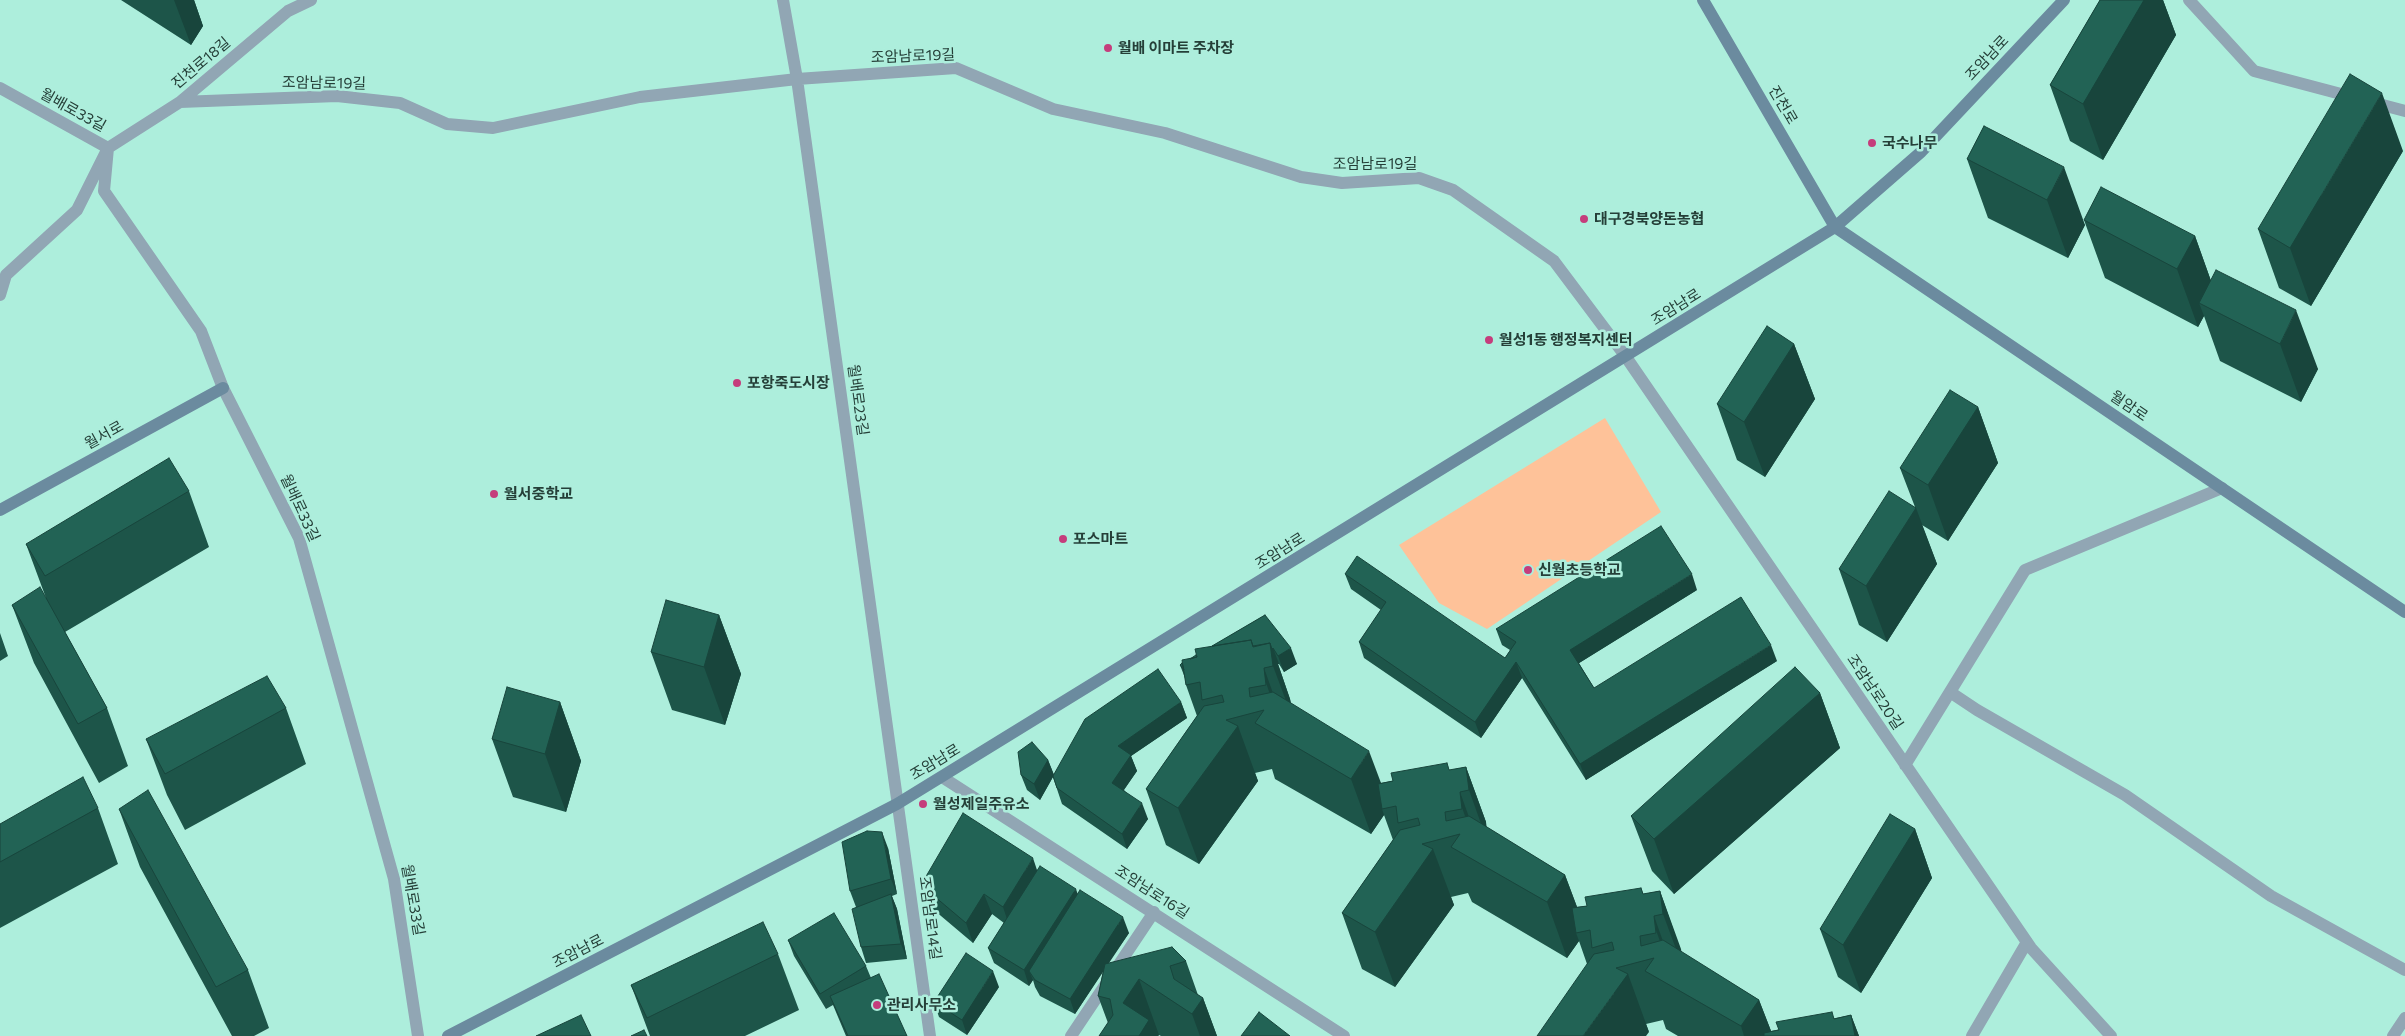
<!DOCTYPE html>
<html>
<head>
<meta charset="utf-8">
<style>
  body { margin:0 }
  canvas { display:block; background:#adeedc }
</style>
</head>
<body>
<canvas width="2405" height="1036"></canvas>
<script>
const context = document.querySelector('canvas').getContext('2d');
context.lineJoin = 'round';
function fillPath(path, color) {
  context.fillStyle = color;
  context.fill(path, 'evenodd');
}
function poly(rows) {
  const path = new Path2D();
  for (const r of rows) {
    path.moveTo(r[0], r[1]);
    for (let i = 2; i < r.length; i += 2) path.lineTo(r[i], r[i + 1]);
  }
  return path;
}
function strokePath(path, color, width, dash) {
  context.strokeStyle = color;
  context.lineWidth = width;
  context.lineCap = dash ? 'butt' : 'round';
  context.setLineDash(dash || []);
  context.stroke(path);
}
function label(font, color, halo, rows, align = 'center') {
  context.font = font + ' Commissioner,"Noto Sans KR",sans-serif';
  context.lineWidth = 5;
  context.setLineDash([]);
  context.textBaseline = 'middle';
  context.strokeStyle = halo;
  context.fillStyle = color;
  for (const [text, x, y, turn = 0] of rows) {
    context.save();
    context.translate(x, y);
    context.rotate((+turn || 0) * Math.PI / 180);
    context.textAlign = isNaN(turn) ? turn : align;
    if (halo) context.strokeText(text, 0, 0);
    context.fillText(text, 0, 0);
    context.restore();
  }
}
fillPath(poly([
  [1605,418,1661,512,1487,629,1439,603,1399,545]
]), '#fec299');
strokePath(poly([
  [783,0,797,79,930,1036],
  [2189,0,2254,71,2405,111],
  [0,88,108,148,104,191,201,331,223,388,299,538,394,879,418,1036],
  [180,102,337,96,400,103,447,124,493,128,640,97,797,79,956,68,1053,109,1165,133,1301,177,1342,183,1419,178,1453,190,1554,261,1626,357,2031,948,2111,1036],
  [0,295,6,275,77,210,108,148,180,102,288,11,311,0],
  [1950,692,1977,710,2125,795,2271,896,2405,970],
  [1905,765,2025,570,2222,488],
  [942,777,1344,1036],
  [1071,1036,1154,912],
  [1972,1036,2027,942],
  [2393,1036,2405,1018]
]), '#91a6b4', 12);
strokePath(poly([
  [1703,0,1835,227,2405,612],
  [0,510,223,388],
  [448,1036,897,804,1835,227,1921,152,2064,0]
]), '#6b8b9f', 12);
fillPath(poly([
  [121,0,194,0,203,26,191,45],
  [2100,0,2163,0,2176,35,2103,160,2070,141,2050,85],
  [1984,126,2085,225,2068,258,1988,218,1967,159],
  [2403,151,2311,306,2279,288,2258,229],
  [2084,220,2195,236,2211,281,2318,369,2301,402,2220,361,2204,316,2198,327,2105,278],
  [1794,344,1815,399,1765,477,1737,460,1717,404],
  [1978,407,1998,463,1948,541,1922,525,1937,564,1887,642,1859,625,1839,569,1915,507,1900,468],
  [189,491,209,547,65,632,107,708,128,766,99,783,34,663,12,605,46,598,26,544],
  [1345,574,1505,658,1510,650,1502,645,1496,629,1697,590,1579,663,1594,688,1777,661,1586,780,1522,678,1481,738,1364,658,1359,642,1381,610,1351,589],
  [719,615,741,674,725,725,672,710,651,652],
  [1265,615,1297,664,1284,672,1279,664,1278,664,1290,699,1291,703,1381,783,1466,767,1486,822,1486,827,1565,875,1577,907,1587,906,1641,888,1643,894,1660,891,1681,952,1759,1000,1771,1031,1851,1015,1859,1036,1678,1036,1666,1029,1663,1020,1646,1024,1649,1032,1587,964,1579,941,1567,958,1472,902,1468,893,1451,897,1454,905,1395,987,1362,969,1342,913,1393,840,1384,815,1371,834,1275,779,1272,769,1255,773,1258,781,1199,864,1166,845,1146,789,1197,716,1186,685,1185,678,1180,665],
  [0,633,8,656,0,661],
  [1820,693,1840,748,1674,894,1652,871,1631,816],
  [560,702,581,761,566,812,513,797,492,739],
  [1181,702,1187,718,1131,756,1137,771,1124,790,1148,819,1127,849,1062,804,1053,777,1040,800,1027,790,1021,775,1048,760,1054,775],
  [286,708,306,764,185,830,167,795,146,739],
  [98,808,118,864,0,928,0,824],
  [119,809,248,970,269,1028,254,1036,232,1036,140,867],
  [1915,829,1932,878,1861,993,1838,977,1820,929],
  [888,848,897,894,892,896,897,909,907,959,866,963,861,947,856,907,850,891],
  [1037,870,1078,894,1129,933,1108,963,1186,961,1198,995,1203,998,1217,1036,1161,1036,1159,1035,1158,1036,1099,1036,1108,1023,1098,996,1103,971,1075,1014,1040,996,1035,987,1033,980,1029,986,994,963,988,948,1004,923,992,914,973,943,928,905,921,885],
  [788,940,866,966,871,978,907,1036,846,1036,833,1005,826,1009,794,956],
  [778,954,799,1010,745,1036,650,1036,631,985],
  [999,987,967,1035,939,1017,934,1002]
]), '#1d5549');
fillPath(poly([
  [174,0,194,0,203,26,191,45],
  [2144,0,2163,0,2176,35,2103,160,2083,104],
  [2382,93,2403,151,2311,306,2290,248],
  [2064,167,2085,225,2068,258,2047,200],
  [2195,236,2216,295,2199,303,2204,316,2198,327,2177,269],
  [2296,310,2318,369,2301,402,2280,344],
  [1794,344,1815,399,1765,477,1744,422],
  [1978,407,1998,463,1948,541,1928,485],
  [1916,508,1937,564,1887,642,1866,586],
  [1692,574,1697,590,1576,665,1570,650],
  [719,615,741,674,725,725,704,667],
  [1251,640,1257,658,1271,650,1270,643,1272,649,1273,648,1279,664,1278,664,1290,699,1294,722,1273,666,1264,668,1284,724,1286,741,1263,674,1251,681,1246,665,1257,658],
  [1771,645,1777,661,1586,780,1580,764],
  [1291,648,1297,664,1284,672,1278,656],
  [1516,662,1522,678,1481,738,1475,722],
  [1820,693,1840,748,1674,894,1654,839],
  [560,702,581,761,566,812,545,754],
  [1181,702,1187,718,1131,756,1137,771,1118,798,1112,783,1118,746],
  [1238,726,1258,781,1199,864,1178,808],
  [1369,751,1390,807,1382,809,1384,815,1371,834,1351,779],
  [1048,760,1054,775,1040,800,1034,784],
  [1447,763,1461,804,1460,792,1480,848,1482,865,1449,770],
  [1466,767,1486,822,1489,846,1469,790],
  [1142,803,1148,819,1127,849,1122,834],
  [1915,829,1932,878,1861,993,1843,945],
  [882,832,888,848,897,894,891,879],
  [1433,849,1454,905,1395,987,1375,932],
  [1033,858,1040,879,1010,928,1003,907],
  [1565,875,1586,931,1576,933,1579,941,1567,958,1547,902],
  [1641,888,1656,929,1654,916,1675,975,1677,989],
  [1076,889,1081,904,1029,971,1033,980,1029,986,1024,970],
  [1660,891,1681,949,1685,973,1663,914],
  [891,894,897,909,907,959,901,944],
  [984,894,992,914,973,943,966,923],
  [1123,917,1129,933,1075,1014,1070,999],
  [993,971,999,987,967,1035,962,1020],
  [1628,974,1649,1032,1646,1036,1583,1036],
  [1139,979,1159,1035,1158,1036,1135,1036,1123,1003],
  [1203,998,1217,1036,1200,1036,1192,1014],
  [1759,1000,1773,1036,1744,1036,1741,1026],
  [1851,1015,1859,1036,1855,1036]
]), '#18453c');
const building = poly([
  [2100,0,2144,0,2083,104,2050,85,2100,0],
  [2350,74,2382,93,2290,248,2258,229,2350,74],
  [1984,126,2064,167,2047,200,1967,159,1984,126],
  [2101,187,2195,236,2177,269,2084,220,2101,187],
  [2216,270,2296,310,2280,344,2199,303,2216,270],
  [1767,326,1794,344,1744,422,1717,404,1767,326],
  [1950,390,1978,407,1928,485,1900,468,1950,390],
  [169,458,189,491,45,576,26,544,169,458],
  [1889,491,1916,508,1866,586,1839,569,1889,491],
  [1661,526,1692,574,1570,650,1594,688,1741,597,1771,645,1580,764,1516,662,1475,722,1359,642,1386,602,1345,574,1357,556,1505,658,1516,642,1496,629,1661,526],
  [40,587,107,708,78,724,12,605,40,587],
  [666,600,719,615,704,667,651,652,666,600],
  [1265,615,1291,648,1278,656,1273,648,1272,649,1270,643,1253,646,1251,640,1212,646,1265,615],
  [1251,640,1253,647,1270,643,1273,666,1264,668,1266,685,1249,688,1250,697,1273,692,1369,751,1351,779,1255,723,1264,710,1226,720,1238,726,1178,808,1146,789,1204,706,1224,702,1222,695,1202,700,1200,682,1186,685,1182,660,1197,657,1195,649,1251,640],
  [1196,655,1197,657,1190,659,1196,655],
  [1182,663,1184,670,1180,665,1182,663],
  [1795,667,1820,693,1654,839,1631,816,1795,667],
  [1158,669,1181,702,1118,746,1131,755,1112,783,1142,803,1122,834,1057,788,1053,776,1085,719,1158,669],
  [267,676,286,708,165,774,146,739,267,676],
  [507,687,560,702,545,754,492,739,507,687],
  [1032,742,1048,760,1034,784,1021,775,1018,752,1032,742],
  [1447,763,1449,770,1466,767,1469,790,1460,792,1462,809,1445,812,1446,821,1469,816,1565,875,1547,902,1451,847,1460,834,1422,844,1433,849,1375,932,1342,913,1400,830,1420,825,1418,818,1398,823,1396,806,1382,809,1378,784,1393,781,1391,773,1447,763],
  [83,777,98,808,0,862,0,824,83,777],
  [148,790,248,970,216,987,119,809,148,790],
  [963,813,1033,858,1003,907,984,894,966,923,921,885,963,813],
  [1890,814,1915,829,1843,945,1820,929,1890,814],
  [867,831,882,832,891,879,850,891,842,842,867,831],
  [1040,866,1076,889,1024,970,988,948,1040,866],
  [1641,888,1643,894,1660,891,1663,914,1654,916,1656,933,1640,936,1641,946,1663,940,1759,1000,1741,1026,1645,971,1654,958,1616,968,1628,974,1583,1036,1537,1036,1594,954,1614,950,1612,942,1592,948,1590,930,1576,933,1572,908,1587,906,1585,897,1641,888],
  [1080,890,1123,917,1070,999,1035,980,1029,971,1080,890],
  [891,894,901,944,861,947,852,909,891,894],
  [834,913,866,966,820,994,788,940,834,913],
  [763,922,778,954,647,1018,631,985,763,922],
  [1172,947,1186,961,1170,966,1174,979,1203,998,1192,1014,1139,979,1123,1003,1149,1020,1139,1036,1099,1036,1113,1015,1110,999,1098,996,1105,964,1172,947],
  [966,953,993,971,962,1020,934,1002,966,953],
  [879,974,907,1036,848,1036,830,996,879,974],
  [1259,1012,1290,1036,1241,1036,1259,1012],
  [1832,1012,1834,1019,1851,1015,1855,1036,1764,1036,1764,1033,1779,1030,1776,1022,1832,1012],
  [581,1015,591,1036,536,1036,581,1015],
  [644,1030,647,1036,631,1036,644,1030]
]);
fillPath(building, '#226355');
strokePath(building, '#18453c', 1);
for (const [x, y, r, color] of [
  [1108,48,5,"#c53d7c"],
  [1872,143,5,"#c53d7c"],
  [1584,219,5,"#c53d7c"],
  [1489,340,5,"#c53d7c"],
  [737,383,5,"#c53d7c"],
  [494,494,5,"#c53d7c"],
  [1063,539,5,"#c53d7c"],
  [1528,570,5,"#c53d7c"],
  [923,804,5,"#c53d7c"],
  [877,1005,5,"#c53d7c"]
]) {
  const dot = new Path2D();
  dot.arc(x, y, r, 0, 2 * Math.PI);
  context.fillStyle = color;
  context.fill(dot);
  strokePath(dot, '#adeedc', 2);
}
label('bold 15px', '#253f38', '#adeedc', [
  ["월배 이마트 주차장",1118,48],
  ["국수나무",1882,143],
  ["대구경북양돈농협",1594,219],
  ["월성1동 행정복지센터",1499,340],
  ["포항죽도시장",747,383],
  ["월서중학교",504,494],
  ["포스마트",1073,539],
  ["신월초등학교",1538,570],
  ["월성제일주유소",933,804],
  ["관리사무소",887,1005]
], 'left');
label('15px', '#253f38', '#adeedc', [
  ["조암남로19길",913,56,-2],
  ["조암남로",1987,58,-47],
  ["진천로18길",201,63,-40],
  ["조암남로19길",324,83,1],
  ["진천로",1783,105,60],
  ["월배로33길",73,110,29],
  ["조암남로19길",1375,164],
  ["조암남로",1676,307,-32],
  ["월배로23길",858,400,82],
  ["월암로",2129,406,34],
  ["월서로",104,435,-29],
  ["월배로33길",300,508,65],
  ["조암남로",1280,551,-32],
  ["조암남로20길",1875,692,56],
  ["조암남로",935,762,-31],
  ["조암남로16길",1152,892,33],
  ["월배로33길",413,900,80],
  ["조암남로14길",930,918,82],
  ["조암남로",578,951,-27]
]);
</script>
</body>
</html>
